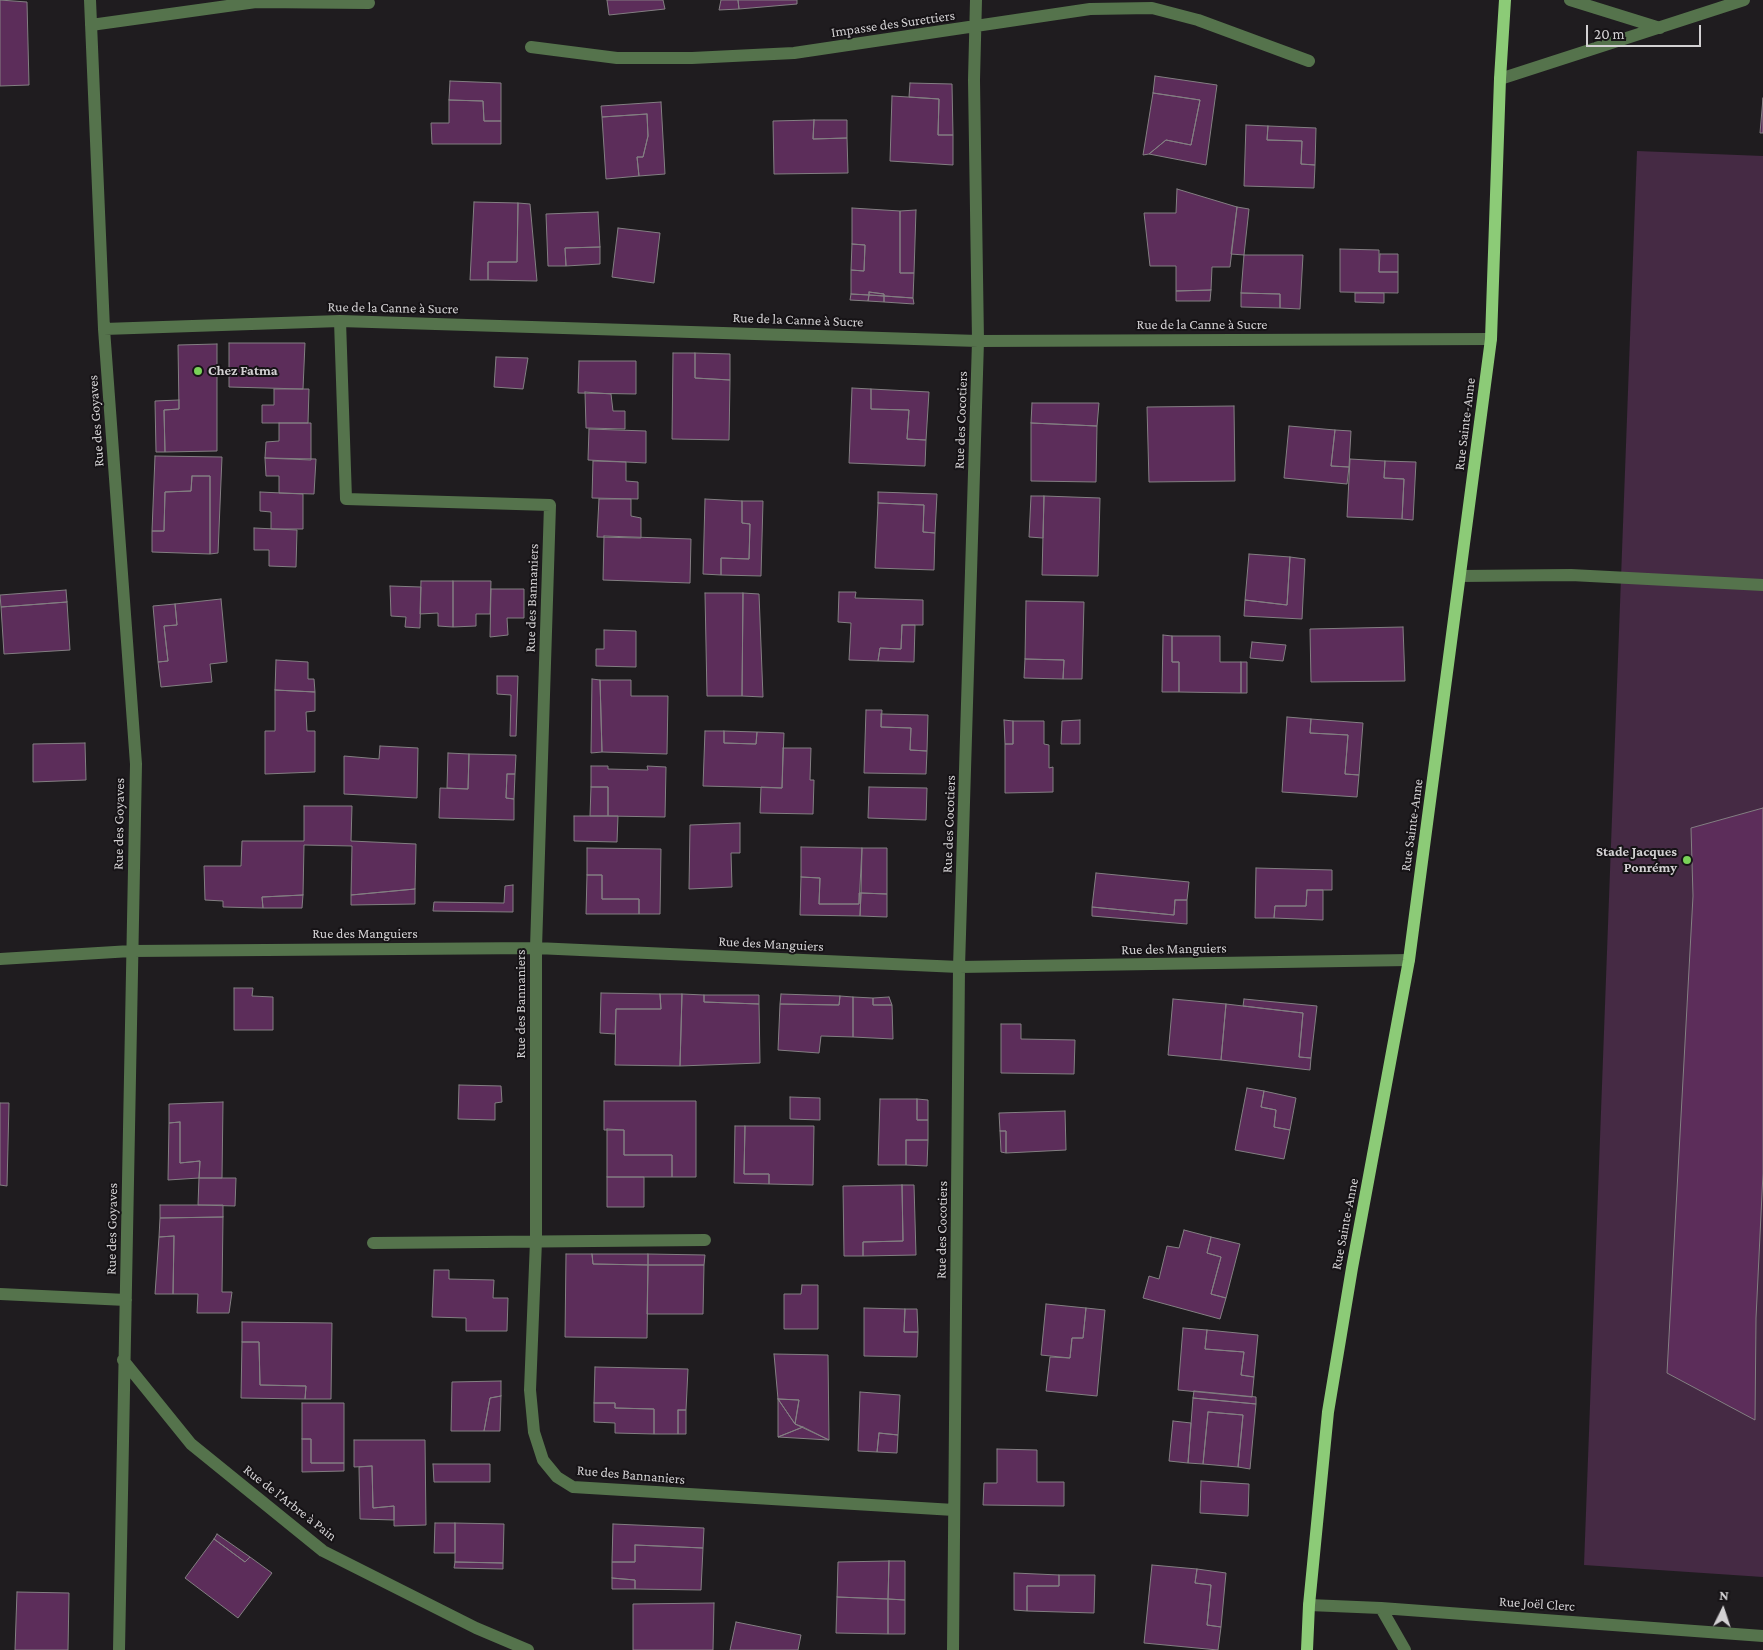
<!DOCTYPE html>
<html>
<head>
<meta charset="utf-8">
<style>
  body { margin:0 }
  #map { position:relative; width:1763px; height:1650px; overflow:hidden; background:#1f1c1f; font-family:"Crimson Pro",serif }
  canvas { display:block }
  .north { position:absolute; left:1698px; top:1585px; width:50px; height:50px; -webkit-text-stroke:4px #161316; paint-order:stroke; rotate:4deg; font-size:14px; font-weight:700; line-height:20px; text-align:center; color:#d3d1d3 }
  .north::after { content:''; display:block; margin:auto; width:18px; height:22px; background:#d3d1d3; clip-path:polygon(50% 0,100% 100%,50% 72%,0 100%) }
  .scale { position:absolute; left:1586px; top:25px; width:115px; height:22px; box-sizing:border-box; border:2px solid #d3d1d3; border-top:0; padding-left:6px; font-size:15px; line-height:18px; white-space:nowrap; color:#d3d1d3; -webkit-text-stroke:4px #161316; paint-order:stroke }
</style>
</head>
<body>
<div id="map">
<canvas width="1763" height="1650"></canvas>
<div class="north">N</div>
<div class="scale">20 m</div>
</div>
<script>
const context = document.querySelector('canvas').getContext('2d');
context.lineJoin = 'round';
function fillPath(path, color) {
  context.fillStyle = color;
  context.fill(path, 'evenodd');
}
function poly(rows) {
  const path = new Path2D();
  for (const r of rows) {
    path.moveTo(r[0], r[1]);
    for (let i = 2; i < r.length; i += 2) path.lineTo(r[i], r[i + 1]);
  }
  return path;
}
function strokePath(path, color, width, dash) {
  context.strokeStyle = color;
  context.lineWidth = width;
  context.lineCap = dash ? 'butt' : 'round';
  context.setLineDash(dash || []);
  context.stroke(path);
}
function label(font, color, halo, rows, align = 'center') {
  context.font = font + ' "Crimson Pro",serif';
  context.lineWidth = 4;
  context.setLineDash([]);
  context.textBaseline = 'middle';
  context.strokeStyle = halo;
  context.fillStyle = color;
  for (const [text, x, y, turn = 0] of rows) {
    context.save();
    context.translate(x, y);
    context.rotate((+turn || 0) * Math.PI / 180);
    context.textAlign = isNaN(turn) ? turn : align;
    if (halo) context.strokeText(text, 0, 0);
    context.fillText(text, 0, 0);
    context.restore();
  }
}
fillPath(poly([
  [1637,151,1763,156,1763,1577,1584,1565]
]), '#452a44');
const building = poly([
  [0,0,27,2,29,85,0,86,0,0],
  [607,0,663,0,665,9,609,15,607,0],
  [721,0,738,0,739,9,719,10,721,0],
  [738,0,797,0,797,4,739,9,738,0],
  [1155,76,1217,85,1206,165,1149,154,1166,140,1191,145,1200,100,1153,93,1155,76],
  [450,81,501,83,501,121,484,121,483,101,449,100,450,81],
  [910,83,952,84,953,135,938,135,939,99,909,97,910,83],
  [1153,93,1200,100,1191,145,1166,140,1149,154,1143,155,1153,93],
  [892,96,939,99,938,135,953,135,953,165,890,161,892,96],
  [1763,98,1763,133,1760,133,1763,98],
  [449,100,483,101,484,121,501,121,501,144,432,144,431,123,449,123,449,100],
  [661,102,665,174,639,176,637,157,643,157,648,136,647,114,602,117,601,106,661,102],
  [647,114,648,136,643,157,637,157,639,176,606,179,602,117,647,114],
  [814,120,847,120,847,138,813,139,814,120],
  [814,120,813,139,847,138,848,173,774,174,773,121,814,120],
  [1246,125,1268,126,1267,140,1302,141,1301,164,1315,165,1314,188,1244,186,1246,125],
  [1268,126,1316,128,1315,165,1301,164,1302,141,1267,140,1268,126],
  [1177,189,1237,207,1230,267,1212,267,1211,290,1176,291,1176,266,1150,266,1144,213,1176,213,1177,189],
  [474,202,518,203,517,262,488,262,488,280,470,280,474,202],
  [518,203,530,204,537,281,488,280,488,262,517,262,518,203],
  [1237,207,1249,209,1244,255,1231,254,1237,207],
  [852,208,900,211,900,273,914,273,913,298,884,296,884,294,869,292,869,295,851,294,851,270,864,271,865,245,852,244,852,208],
  [916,210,914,273,900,273,900,211,916,210],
  [598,212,600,247,565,248,566,266,548,266,546,214,598,212],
  [618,228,660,233,654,283,612,277,618,228],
  [852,244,865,245,864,271,851,270,852,244],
  [600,247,600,264,566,266,565,248,600,247],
  [1340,249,1379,250,1379,272,1398,272,1398,293,1340,292,1340,249],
  [1380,254,1398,254,1398,272,1379,272,1380,254],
  [1244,255,1303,255,1300,309,1280,308,1280,294,1241,293,1244,255],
  [1211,290,1210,301,1176,301,1176,291,1211,290],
  [869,292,884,294,884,296,869,295,869,292],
  [1241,293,1280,294,1280,308,1241,307,1241,293],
  [1355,293,1384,293,1384,303,1355,302,1355,293],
  [851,294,869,295,868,301,850,300,851,294],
  [869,295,884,296,884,302,868,301,869,295],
  [884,296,913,298,914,304,884,302,884,296],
  [229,343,305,343,303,389,229,387,229,343],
  [217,344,217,451,165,452,164,410,179,409,178,345,217,344],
  [673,353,695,353,695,378,730,380,729,440,672,439,673,353],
  [695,353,730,354,730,380,695,378,695,353],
  [496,357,528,358,523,389,494,387,496,357],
  [579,361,636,361,636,394,578,393,579,361],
  [852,388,871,389,871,409,909,410,907,439,926,440,925,466,849,463,852,388],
  [274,389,309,389,308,423,262,423,262,405,274,405,274,389],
  [871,389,929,392,926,440,907,439,909,410,871,409,871,389],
  [585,392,611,394,613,411,625,411,625,429,586,428,585,392],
  [179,400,179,409,164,410,165,452,156,452,155,401,179,400],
  [1032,403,1099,403,1097,426,1031,423,1032,403],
  [1234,406,1235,481,1149,482,1147,407,1234,406],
  [279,423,311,423,311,460,265,458,266,442,279,441,279,423],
  [1031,423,1097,426,1096,482,1031,481,1031,423],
  [1289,426,1335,430,1331,466,1349,467,1347,484,1284,478,1289,426],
  [589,429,646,431,646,463,588,460,589,429],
  [1335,430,1351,431,1349,467,1331,466,1335,430],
  [155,456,222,457,218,553,210,554,210,476,192,476,191,491,165,492,164,531,152,531,155,456],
  [265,458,316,459,314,494,279,493,279,476,266,476,265,458],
  [1350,459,1385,461,1384,478,1404,479,1402,519,1347,517,1350,459],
  [593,461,626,462,626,481,638,482,638,499,592,498,593,461],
  [1385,461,1416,462,1413,520,1402,519,1404,479,1384,478,1385,461],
  [192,476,210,476,210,554,152,552,152,531,164,531,165,492,191,491,192,476],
  [260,492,303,494,303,529,271,529,271,512,260,511,260,492],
  [878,492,937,494,935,533,923,532,924,505,878,503,878,492],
  [1031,496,1044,496,1043,538,1029,537,1031,496],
  [1044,496,1100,498,1098,576,1042,575,1044,496],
  [599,499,631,499,631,516,641,518,641,538,597,537,599,499],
  [705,499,742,501,742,523,750,524,749,559,721,558,721,575,703,574,705,499],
  [742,501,763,501,761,576,721,575,721,558,749,559,750,524,742,523,742,501],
  [878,503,924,505,923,532,935,533,934,570,875,568,878,503],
  [254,528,297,530,296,567,269,566,269,550,254,550,254,528],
  [604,536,691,539,690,583,603,580,604,536],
  [1249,554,1290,557,1287,605,1245,600,1249,554],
  [1290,557,1305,559,1302,619,1244,616,1245,600,1287,605,1290,557],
  [421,581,453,581,453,627,438,626,438,613,420,614,421,581],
  [453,581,491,581,490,614,476,614,476,626,453,627,453,581],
  [390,586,421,587,420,628,405,627,406,617,391,616,390,586],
  [491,589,524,589,524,618,507,618,508,635,490,637,491,589],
  [66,590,67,602,1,607,0,595,66,590],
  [839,592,856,592,855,598,923,600,923,625,902,625,901,649,880,648,878,661,849,660,851,623,838,622,839,592],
  [705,593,743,593,742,696,707,696,705,593],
  [743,593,759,594,763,697,742,696,743,593],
  [221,599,227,662,210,664,212,682,161,687,158,662,168,661,164,626,177,625,175,604,221,599],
  [1026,601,1084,602,1082,679,1063,679,1064,660,1025,659,1026,601],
  [67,602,70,650,4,654,1,607,67,602],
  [175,604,177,625,164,626,168,661,158,662,153,606,175,604],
  [902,625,915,625,914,662,878,661,880,648,901,649,902,625],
  [1403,627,1405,681,1311,682,1310,629,1403,627],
  [604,630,636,631,636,667,596,666,596,649,604,649,604,630],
  [1163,635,1172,636,1172,662,1179,662,1179,692,1162,692,1163,635],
  [1172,636,1220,636,1220,662,1241,662,1241,693,1179,692,1179,662,1172,662,1172,636],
  [1252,642,1286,645,1283,661,1250,658,1252,642],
  [1025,659,1064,660,1063,679,1024,678,1025,659],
  [276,660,308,662,308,679,314,679,315,692,275,690,276,660],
  [1241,662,1247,662,1247,693,1241,693,1241,662],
  [497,676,518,676,516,736,510,736,511,695,497,694,497,676],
  [592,679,600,680,602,752,591,753,592,679],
  [600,680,631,680,631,696,668,696,667,754,602,752,600,680],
  [275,690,315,692,315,711,306,712,307,731,315,731,315,772,265,774,265,731,275,731,275,690],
  [866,710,882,710,881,727,911,728,910,750,927,751,926,774,864,773,866,710],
  [881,714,928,715,927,751,910,750,911,728,881,727,881,714],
  [1287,717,1311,719,1310,733,1348,735,1345,774,1359,775,1357,797,1282,792,1287,717],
  [1311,719,1363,723,1359,775,1345,774,1348,735,1310,733,1311,719],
  [1004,720,1013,721,1013,744,1005,744,1004,720],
  [1080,720,1080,744,1061,744,1062,721,1080,720],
  [1013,721,1044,721,1044,744,1049,745,1049,768,1053,767,1053,792,1005,793,1005,744,1013,744,1013,721],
  [705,731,724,731,724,743,756,744,757,732,784,733,782,788,703,786,705,731],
  [724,731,757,732,756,744,724,743,724,731],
  [85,743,86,780,33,782,33,744,85,743],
  [380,746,418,748,417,798,344,794,344,756,379,759,380,746],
  [783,748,811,748,810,780,814,780,813,814,760,813,761,787,782,788,783,748],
  [448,753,469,754,468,789,447,788,448,753],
  [469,754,516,755,515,774,507,774,506,798,514,799,514,820,439,818,440,788,468,789,469,754],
  [591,766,608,766,608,769,648,770,647,766,666,767,665,817,608,816,608,787,591,787,591,766],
  [507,774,515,774,514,799,506,798,507,774],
  [591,787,608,787,608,816,590,816,591,787],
  [869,787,927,788,926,820,868,818,869,787],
  [304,806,352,806,351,841,416,844,415,889,351,895,352,846,304,845,303,895,262,897,263,908,223,907,223,901,205,900,204,866,241,866,242,841,304,841,304,806],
  [1763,808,1763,1173,1756,1318,1755,1420,1667,1373,1693,896,1691,828,1763,808],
  [574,816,618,816,617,842,574,841,574,816],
  [740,823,740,853,731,853,732,887,689,889,690,825,740,823],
  [801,847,862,848,859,904,819,904,820,878,801,877,801,847],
  [587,848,661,849,660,914,639,914,639,899,602,899,602,875,587,875,587,848],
  [862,848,887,848,887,894,861,893,862,848],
  [1256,868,1332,870,1332,890,1307,890,1306,906,1275,906,1274,918,1255,918,1256,868],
  [1096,873,1189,882,1187,900,1175,900,1174,915,1092,907,1096,873],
  [587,875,602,875,602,899,639,899,639,914,586,914,587,875],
  [801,877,820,878,819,904,859,904,859,893,861,893,860,916,800,915,801,877],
  [513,885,513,912,433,911,434,902,504,903,505,886,513,885],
  [415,889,415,904,351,905,351,895,415,889],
  [1307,890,1323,890,1323,920,1274,918,1275,906,1306,906,1307,890],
  [861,893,887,894,887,917,860,916,861,893],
  [303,895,302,908,263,908,262,897,303,895],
  [1175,900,1187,900,1187,924,1092,916,1092,907,1174,915,1175,900],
  [234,988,253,988,252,996,273,997,273,1030,234,1030,234,988],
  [601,993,660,994,661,1009,616,1009,615,1034,600,1033,601,993],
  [660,994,682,994,680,1066,615,1065,616,1009,661,1009,660,994],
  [682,994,704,995,704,1002,759,1004,760,1063,680,1066,682,994],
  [781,994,840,996,839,1005,780,1004,781,994],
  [704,995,759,995,759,1004,704,1002,704,995],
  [840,996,853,997,853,1037,821,1036,819,1053,778,1050,780,1004,839,1005,840,996],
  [853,997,873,998,873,1005,892,1005,893,1039,853,1037,853,997],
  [889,997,892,1005,873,1005,873,998,889,997],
  [1173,999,1226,1004,1221,1060,1168,1055,1173,999],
  [1244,999,1317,1006,1311,1058,1299,1057,1303,1013,1243,1006,1244,999],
  [1226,1004,1303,1013,1299,1057,1311,1058,1310,1070,1221,1060,1226,1004],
  [1001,1024,1021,1024,1021,1039,1075,1040,1074,1074,1001,1073,1001,1024],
  [459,1085,501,1086,502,1102,495,1103,495,1120,458,1119,459,1085],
  [1247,1088,1264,1091,1261,1107,1276,1110,1274,1127,1290,1130,1284,1159,1235,1150,1247,1088],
  [1264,1091,1296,1098,1290,1130,1274,1127,1276,1110,1261,1107,1264,1091],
  [790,1097,820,1098,820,1120,790,1119,790,1097],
  [880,1099,917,1099,917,1120,928,1120,928,1140,906,1140,906,1165,878,1165,880,1099],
  [917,1099,928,1100,928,1120,917,1120,917,1099],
  [604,1101,696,1101,696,1177,672,1177,672,1155,624,1155,624,1130,604,1130,604,1101],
  [223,1102,222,1178,199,1178,200,1161,180,1163,180,1122,169,1123,169,1104,223,1102],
  [0,1103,9,1103,7,1186,0,1185,0,1103],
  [1065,1111,1066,1150,1006,1153,1006,1131,1000,1131,999,1113,1065,1111],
  [180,1122,180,1163,200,1161,199,1178,168,1180,169,1123,180,1122],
  [735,1126,745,1126,744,1174,769,1174,769,1184,734,1183,735,1126],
  [745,1126,814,1126,813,1185,769,1184,769,1174,744,1174,745,1126],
  [607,1129,624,1130,624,1155,672,1155,672,1177,607,1177,607,1129],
  [1000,1131,1006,1131,1006,1153,1001,1152,1000,1131],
  [906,1140,928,1140,927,1166,906,1165,906,1140],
  [607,1177,644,1177,644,1207,607,1207,607,1177],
  [199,1178,236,1178,235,1206,198,1205,199,1178],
  [902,1185,903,1241,863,1242,863,1256,844,1256,843,1186,902,1185],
  [902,1185,914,1185,916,1255,863,1256,863,1242,903,1241,902,1185],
  [160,1205,223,1205,223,1217,160,1218,160,1205],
  [223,1217,222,1292,232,1292,229,1313,197,1313,198,1294,173,1294,174,1236,159,1237,160,1218,223,1217],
  [1184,1230,1211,1237,1207,1253,1221,1257,1211,1294,1226,1298,1220,1319,1143,1298,1149,1276,1159,1279,1167,1246,1179,1248,1184,1230],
  [174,1236,173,1294,155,1294,159,1237,174,1236],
  [1211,1237,1240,1244,1226,1298,1211,1294,1221,1257,1207,1253,1211,1237],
  [566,1254,592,1254,593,1264,648,1265,647,1338,565,1337,566,1254],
  [592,1254,648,1254,648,1265,593,1264,592,1254],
  [648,1254,705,1255,704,1265,648,1265,648,1254],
  [648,1265,704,1265,703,1314,647,1314,648,1265],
  [434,1270,449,1270,449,1279,494,1280,493,1298,508,1298,507,1331,466,1331,466,1318,432,1317,434,1270],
  [802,1285,818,1285,818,1329,784,1329,784,1294,801,1294,802,1285],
  [1046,1304,1086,1308,1083,1338,1072,1338,1070,1358,1041,1355,1046,1304],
  [864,1308,905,1309,904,1332,918,1332,917,1357,864,1356,864,1308],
  [1086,1308,1105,1310,1097,1396,1046,1391,1050,1357,1070,1358,1072,1338,1083,1338,1086,1308],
  [905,1309,917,1309,918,1332,904,1332,905,1309],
  [242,1322,332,1323,331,1399,305,1399,306,1386,260,1385,259,1342,242,1342,242,1322],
  [1183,1328,1207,1330,1205,1349,1244,1352,1241,1375,1254,1377,1252,1397,1178,1390,1183,1328],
  [1207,1330,1258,1335,1254,1377,1241,1375,1244,1352,1205,1349,1207,1330],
  [242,1342,259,1342,260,1385,306,1386,305,1399,241,1398,242,1342],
  [774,1354,828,1355,829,1440,795,1424,799,1400,778,1399,774,1354],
  [595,1367,688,1369,686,1410,678,1410,678,1434,654,1434,654,1409,615,1408,615,1403,594,1403,595,1367],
  [501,1381,501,1396,490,1398,484,1431,451,1431,452,1382,501,1381],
  [1194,1391,1256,1397,1256,1404,1193,1398,1194,1391],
  [860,1392,900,1395,898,1435,879,1433,877,1452,858,1451,860,1392],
  [501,1396,500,1431,484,1431,490,1398,501,1396],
  [1193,1398,1256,1404,1250,1469,1238,1467,1243,1415,1208,1412,1203,1464,1188,1463,1193,1398],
  [778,1399,799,1400,795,1424,778,1399],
  [778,1399,795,1424,803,1427,778,1437,778,1399],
  [302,1403,344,1403,344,1463,311,1463,311,1439,302,1439,302,1403],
  [594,1403,615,1403,615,1408,654,1409,654,1434,615,1433,615,1423,594,1422,594,1403],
  [678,1410,686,1410,686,1434,678,1434,678,1410],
  [1208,1412,1243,1415,1238,1467,1203,1464,1208,1412],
  [1173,1421,1191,1423,1188,1463,1169,1461,1173,1421],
  [803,1427,829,1440,778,1437,803,1427],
  [879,1433,898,1435,897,1453,877,1452,879,1433],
  [302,1439,311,1439,311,1463,344,1463,344,1471,302,1472,302,1439],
  [354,1440,425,1440,426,1525,394,1526,394,1506,373,1508,372,1466,354,1467,354,1440],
  [997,1449,1037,1450,1037,1482,1064,1482,1064,1506,983,1505,984,1483,997,1483,997,1449],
  [433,1464,490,1464,490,1482,434,1482,433,1464],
  [372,1466,373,1508,394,1506,394,1520,360,1519,359,1467,372,1466],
  [1201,1481,1249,1484,1248,1516,1200,1513,1201,1481],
  [435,1523,455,1523,455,1553,434,1553,435,1523],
  [455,1523,504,1524,503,1563,455,1562,455,1523],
  [613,1524,704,1528,703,1548,635,1545,635,1562,612,1562,613,1524],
  [217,1534,250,1557,245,1562,214,1539,217,1534],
  [214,1539,245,1562,250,1557,272,1573,238,1618,185,1578,214,1539],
  [635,1545,703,1548,701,1590,635,1589,635,1580,612,1578,612,1562,635,1562,635,1545],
  [889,1561,888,1599,837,1597,838,1562,889,1561],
  [889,1561,905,1561,905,1600,888,1599,889,1561],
  [455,1562,503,1563,503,1569,454,1568,455,1562],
  [1152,1565,1197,1569,1195,1583,1211,1585,1207,1625,1221,1627,1218,1650,1144,1643,1152,1565],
  [1197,1569,1226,1573,1221,1627,1207,1625,1211,1585,1195,1583,1197,1569],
  [1014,1573,1059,1575,1059,1586,1027,1586,1027,1611,1014,1610,1014,1573],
  [1059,1575,1095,1575,1094,1613,1027,1611,1027,1586,1059,1586,1059,1575],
  [612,1578,635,1580,635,1589,612,1589,612,1578],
  [17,1592,69,1593,68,1650,15,1650,17,1592],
  [837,1597,888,1599,888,1634,836,1633,837,1597],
  [888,1599,905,1600,905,1634,888,1634,888,1599],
  [714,1603,713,1650,633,1650,633,1604,714,1603],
  [736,1622,801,1635,798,1650,730,1650,736,1622]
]);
fillPath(building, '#5c2d5a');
strokePath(building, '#837f82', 1);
strokePath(poly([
  [90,0,104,329,136,764,119,1650],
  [1570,0,1660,28],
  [91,25,256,2,369,3],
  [531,47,617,58,692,58,794,53,1090,9,1152,8,1198,20,1309,61],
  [1500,79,1744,0],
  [340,321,346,499,550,505,536,948,536,1241,530,1390,534,1432,543,1460,557,1477,573,1487,954,1510],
  [104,329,340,321,978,341,1491,339],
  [1460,576,1571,575,1763,585],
  [0,959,131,951,536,948,959,967,1409,960],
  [373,1243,705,1240],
  [0,1294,126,1300],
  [123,1360,191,1444,323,1551,476,1628,528,1650],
  [1309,1605,1381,1608,1763,1636],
  [1381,1608,1405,1650],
  [953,1650,959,967,978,341,974,80,976,0]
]), '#55734c', 12);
strokePath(poly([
  [1307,1650,1309,1605,1328,1412,1352,1268,1409,960,1491,339,1500,79,1505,0]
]), '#8ccb77', 12);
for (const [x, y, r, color] of [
  [198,371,5,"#79d158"],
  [1687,860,5,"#79d158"]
]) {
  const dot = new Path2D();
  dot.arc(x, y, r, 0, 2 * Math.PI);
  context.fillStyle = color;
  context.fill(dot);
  strokePath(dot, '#161316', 2);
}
label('14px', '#d3d1d3', '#161316', [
  ["Impasse des Surettiers",893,24,-8],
  ["Rue de la Canne à Sucre",393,308,1],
  ["Rue de la Canne à Sucre",798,320,2],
  ["Rue de la Canne à Sucre",1202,325],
  ["Rue des Cocotiers",961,420,-88],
  ["Rue des Goyaves",96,421,-94],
  ["Rue Sainte-Anne",1465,424,-83],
  ["Rue des Bannaniers",532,598,-88],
  ["Rue des Goyaves",119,824,-89],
  ["Rue des Cocotiers",949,824,-88],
  ["Rue Sainte-Anne",1412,825,-82],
  ["Rue des Manguiers",365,934],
  ["Rue des Manguiers",771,944,3],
  ["Rue des Manguiers",1174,949,-1],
  ["Rue des Bannaniers",521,1004,-90],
  ["Rue Sainte-Anne",1345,1224,-79],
  ["Rue des Goyaves",112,1229,-89],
  ["Rue des Cocotiers",942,1230,-89],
  ["Rue des Bannaniers",631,1475,5],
  ["Rue de l'Arbre à Pain",290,1503,38],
  ["Rue Joël Clerc",1537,1604,4]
]);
label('bold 14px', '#d3d1d3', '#161316', [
  ["Chez Fatma",208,371],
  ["Stade Jacques",1677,852,"right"],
  ["Ponrémy",1677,868,"right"]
], 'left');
</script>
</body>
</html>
